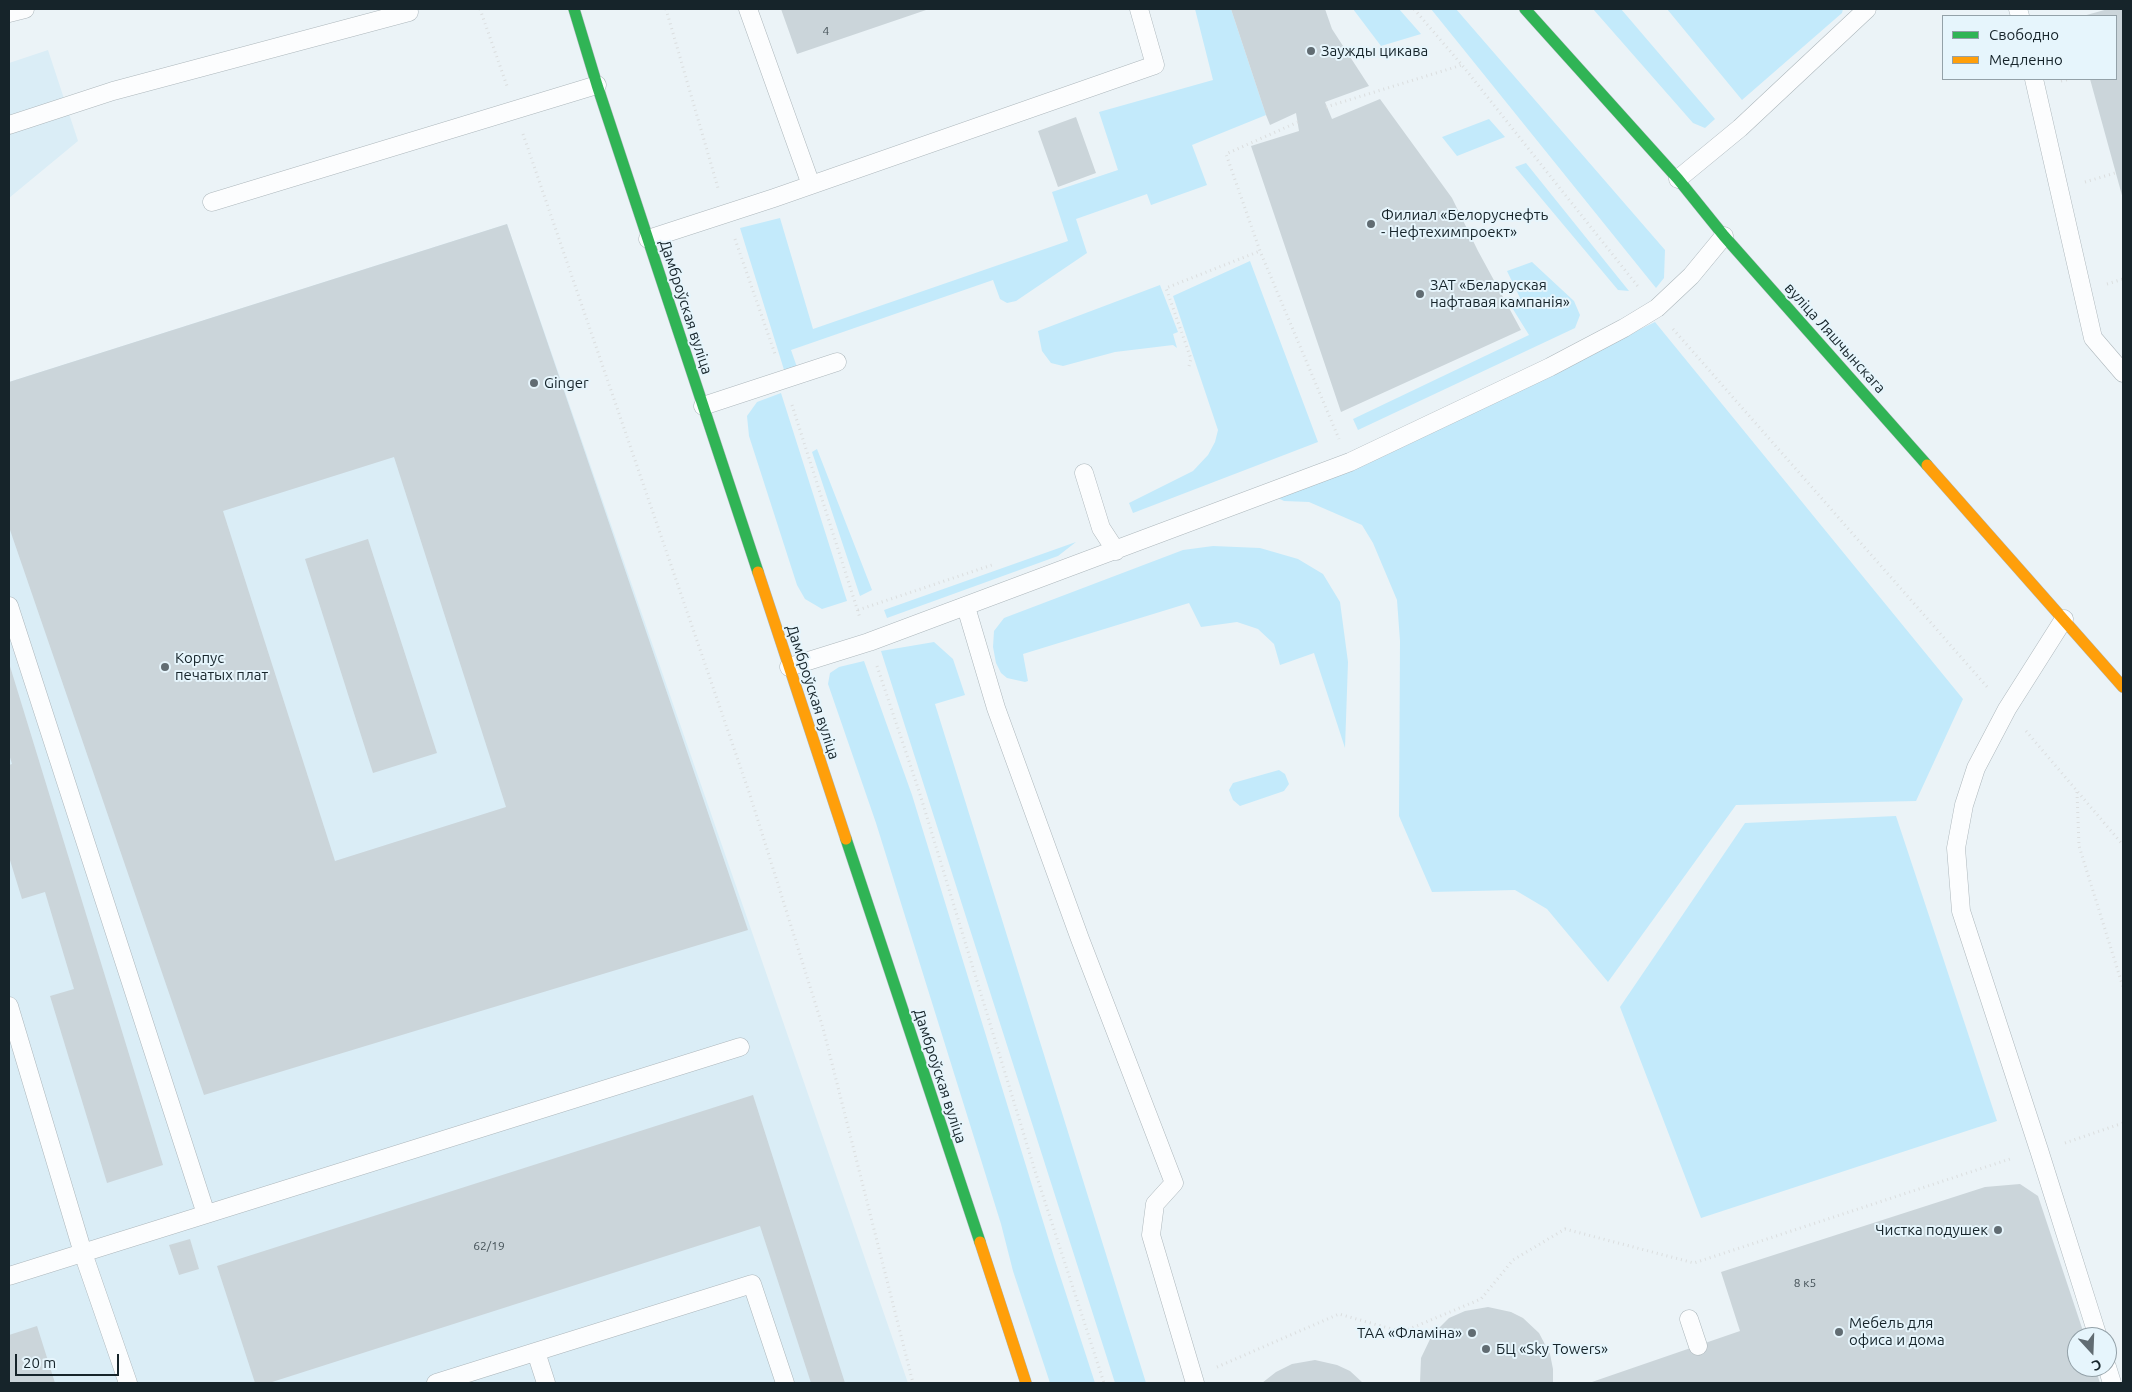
<!DOCTYPE html>
<html>
<head>
<meta charset="utf-8">
<style>
  body { margin:0 }
  #map { position:relative; width:2132px; height:1392px; overflow:hidden; background:#ebf3f7; font-family:Ubuntu,sans-serif }
  canvas { display:block }
  .frame { position:absolute; inset:0; border:10px solid #16242a; pointer-events:none }
  .legend { position:absolute; left:1942px; top:15px; width:175px; height:65px; box-sizing:border-box; background:#e6f5fc; border:1px solid #93a1a8; margin:0; padding:6px 9px; list-style:none; font-size:15px; color:#16242a }
  .legend li { display:flex; align-items:center; gap:10px; height:25px }
  .legend b { width:25px; border:1px solid #93a1a8 }
  .north { position:absolute; left:2067px; top:1327px; width:50px; height:50px; box-sizing:border-box; background:#e6f5fc; border:1px solid #93a1a8; border-radius:50%; rotate:160deg; font-size:14px; font-weight:700; line-height:20px; text-align:center; color:#16242a }
  .north::after { content:''; display:block; margin:auto; width:18px; height:22px; background:#616c72; clip-path:polygon(50% 0,100% 100%,50% 72%,0 100%) }
  .scale { position:absolute; left:15px; top:1354px; width:104px; height:22px; box-sizing:border-box; border:2px solid #16242a; border-top:0; padding-left:6px; font-size:15px; line-height:18px; white-space:nowrap; color:#16242a; -webkit-text-stroke:4px #e6f5fc; paint-order:stroke }
</style>
</head>
<body>
<div id="map">
<canvas width="2132" height="1392"></canvas>
<div class="frame"></div>
<ul class="legend">
<li><b style="height:6px;background:#30b455"></b>Свободно</li>
<li><b style="height:6px;background:#ff9f0a"></b>Медленно</li>
</ul>
<div class="north">С</div>
<div class="scale">20 m</div>
</div>
<script>
const context = document.querySelector('canvas').getContext('2d');
context.lineJoin = 'round';
function fillPath(path, color) {
  context.fillStyle = color;
  context.fill(path, 'evenodd');
}
function poly(rows) {
  const path = new Path2D();
  for (const r of rows) {
    path.moveTo(r[0], r[1]);
    for (let i = 2; i < r.length; i += 2) path.lineTo(r[i], r[i + 1]);
  }
  return path;
}
function strokePath(path, color, width, dash) {
  context.strokeStyle = color;
  context.lineWidth = width;
  context.lineCap = dash ? 'butt' : 'round';
  context.setLineDash(dash || []);
  context.stroke(path);
}
function label(font, color, halo, rows, align = 'center') {
  context.font = font + ' Ubuntu,sans-serif';
  context.lineWidth = 4;
  context.setLineDash([]);
  context.textBaseline = 'middle';
  context.strokeStyle = halo;
  context.fillStyle = color;
  for (const [text, x, y, turn = 0] of rows) {
    context.save();
    context.translate(x, y);
    context.rotate((+turn || 0) * Math.PI / 180);
    context.textAlign = isNaN(turn) ? turn : align;
    if (halo) context.strokeText(text, 0, 0);
    context.fillText(text, 0, 0);
    context.restore();
  }
}
fillPath(poly([
  [48,50,78,141,9,198,9,63],
  [507,224,908,1383,9,1383,9,382]
]), '#daedf6');
fillPath(poly([
  [1195,9,1231,9,1266,115,1192,145,1207,185,1151,205,1147,194,1076,219,1087,253,1016,301,1007,303,1000,299,993,280,791,350,798,370,785,373,740,228,780,218,813,329,1068,241,1052,192,1118,170,1099,112,1213,80],
  [1353,9,1399,9,1421,34,1381,46],
  [1431,9,1456,9,1665,250,1664,278,1656,288],
  [1593,9,1621,9,1715,119,1705,128,1693,123],
  [1667,9,1843,9,1842,13,1742,100],
  [1489,119,1505,137,1457,156,1442,137],
  [1526,163,1629,291,1618,290,1515,167],
  [1250,261,1318,442,1133,513,1129,503,1193,471,1208,455,1215,442,1218,430,1173,296],
  [1532,262,1574,301,1580,315,1575,328,1358,430,1353,419,1529,335,1511,306,1521,300,1507,271],
  [1160,285,1178,332,1173,334,1177,348,1173,345,1115,352,1063,366,1051,363,1042,351,1038,331],
  [1655,322,1963,699,1916,801,1736,805,1608,982,1547,909,1515,890,1432,892,1399,816,1400,641,1397,600,1373,543,1362,525,1309,502,1284,501,1272,495,1353,468],
  [781,393,847,601,822,609,805,599,797,585,749,436,747,416,757,402],
  [817,449,872,590,860,596,812,452],
  [1076,542,1058,556,887,618,884,610],
  [1213,546,1260,548,1298,559,1323,574,1340,602,1348,662,1345,748,1314,653,1280,665,1274,644,1258,629,1237,622,1201,627,1189,603,1023,654,1028,681,1025,682,1007,678,1001,673,996,663,993,647,994,631,1004,618,1183,550],
  [934,642,953,659,965,695,935,704,1146,1383,1115,1383,881,651],
  [864,661,912,795,1054,1257,1095,1383,1050,1383,1013,1271,1001,1224,876,823,828,684,830,673,839,667],
  [1279,770,1285,774,1289,784,1284,791,1240,806,1233,800,1229,790,1233,783],
  [1896,816,1997,1121,1701,1218,1620,1007,1745,823]
]), '#c3eafb');
fillPath(poly([
  [781,9,929,9,797,54],
  [1231,9,1325,9,1332,29,1369,86,1325,102,1332,119,1380,99,1452,198,1478,251,1521,330,1341,412,1251,146,1299,131,1296,113,1270,125,1266,115],
  [2108,9,2123,9,2123,199,2090,79,2116,79,2116,16,2083,16],
  [1076,117,1096,173,1058,187,1038,131],
  [507,224,748,930,204,1095,9,527,9,382],
  [394,457,506,807,335,861,223,511],
  [368,539,437,753,373,773,305,559],
  [9,663,163,1165,107,1183,50,996,74,989,45,892,22,899,9,857,9,765,12,764,9,754],
  [753,1095,845,1383,811,1383,760,1226,269,1383,255,1383,217,1266],
  [2020,1184,2038,1196,2085,1337,2077,1337,2077,1367,2095,1367,2100,1383,1589,1383,1740,1331,1721,1272,1985,1187],
  [190,1239,199,1269,179,1275,169,1245],
  [1488,1307,1511,1312,1523,1318,1539,1333,1550,1354,1553,1369,1553,1383,1420,1383,1421,1358,1432,1335,1449,1318,1465,1311],
  [37,1326,55,1383,9,1383,9,1335],
  [1315,1360,1337,1365,1350,1371,1363,1383,1262,1383,1276,1372,1292,1364]
]), '#cbd5da');
const lane = poly([
  [748,9,811,185],
  [2018,9,2020,16],
  [9,13,25,9],
  [2034,79,2093,338,2123,373],
  [9,125,113,91,409,12,408,9],
  [1678,179,1740,128,1867,9],
  [212,202,597,85],
  [648,239,774,198,1155,65,1139,9],
  [703,406,837,362],
  [1084,473,1101,528,1116,551],
  [9,606,206,1214],
  [966,607,996,708,1080,939,1174,1183,1155,1204,1151,1235,1195,1383],
  [2064,619,2007,709,1976,768,1964,805,1956,848,1961,911,2039,1150,2098,1337],
  [789,667,869,642,1350,462,1550,367,1624,328,1657,308,1691,276,1724,236],
  [9,1006,83,1253,128,1383],
  [9,1276,740,1047],
  [1689,1319,1698,1346],
  [536,1352,546,1383],
  [2107,1367,2112,1383],
  [436,1383,752,1284,785,1383]
]);
const fast = poly([
  [574,9,597,85,758,572],
  [1525,9,1678,179,1724,236,1927,465],
  [846,839,980,1242]
]);
const slow = poly([
  [1927,465,2123,687],
  [758,572,846,839],
  [980,1242,1026,1383]
]);
strokePath(lane, '#adb7bc', 19);
strokePath(fast, '#adb7bc', 12);
strokePath(slow, '#adb7bc', 12);
strokePath(poly([
  [480,9,507,86],
  [666,9,718,188],
  [1414,9,1462,65,1640,289],
  [2061,81,2070,79],
  [1326,107,1462,65],
  [1298,122,1226,154,1260,251,1339,439],
  [523,134,750,795,823,1028,913,1383],
  [2085,182,2115,173],
  [735,239,775,354],
  [2107,284,2123,279],
  [1673,329,1989,689],
  [1189,366,1191,359,1166,288,1260,251],
  [792,405,860,618],
  [858,610,992,565],
  [877,666,919,791,1035,1171,1104,1383],
  [2026,731,2123,845],
  [2077,792,2079,846,2123,987],
  [2065,1143,2123,1123],
  [1217,1367,1339,1314,1402,1332,1481,1299,1513,1260,1565,1229,1694,1263,2013,1158]
]), '#dbdedf', 3, [1, 4]);
strokePath(lane, '#fcfdfe', 18);
strokePath(fast, '#30b455', 11);
strokePath(slow, '#ff9f0a', 11);
for (const [x, y, r, color] of [
  [1311,51,5,"#616c72"],
  [1371,224,5,"#616c72"],
  [1420,294,5,"#616c72"],
  [534,383,5,"#616c72"],
  [165,667,5,"#616c72"],
  [1998,1230,5,"#616c72"],
  [1839,1332,5,"#616c72"],
  [1472,1333,5,"#616c72"],
  [1486,1349,5,"#616c72"]
]) {
  const dot = new Path2D();
  dot.arc(x, y, r, 0, 2 * Math.PI);
  context.fillStyle = color;
  context.fill(dot);
  strokePath(dot, '#e6f5fc', 2);
}
label('12px', '#435056', null, [
  ["4",826,31],
  ["62/19",489,1246],
  ["8 к5",1805,1283]
]);
label('15px', '#16242a', '#e6f5fc', [
  ["Заужды цикава",1321,51],
  ["Филиал «Белоруснефть",1381,215],
  ["- Нефтехимпроект»",1381,232],
  ["ЗАТ «Беларуская",1430,285],
  ["нафтавая кампанія»",1430,302],
  ["Ginger",544,383],
  ["Корпус",175,658],
  ["печатых плат",175,675],
  ["Чистка подушек",1988,1230,"right"],
  ["Мебель для",1849,1323],
  ["офиса и дома",1849,1340],
  ["ТАА «Фламіна»",1462,1333,"right"],
  ["БЦ «Sky Towers»",1496,1349]
], 'left');
label('15px', '#16242a', '#e6f5fc', [
  ["Дамброўская вуліца",686,307,72],
  ["вуліца Ляшчынскага",1835,338,48],
  ["Дамброўская вуліца",813,692,72],
  ["Дамброўская вуліца",940,1076,72]
]);
</script>
</body>
</html>
